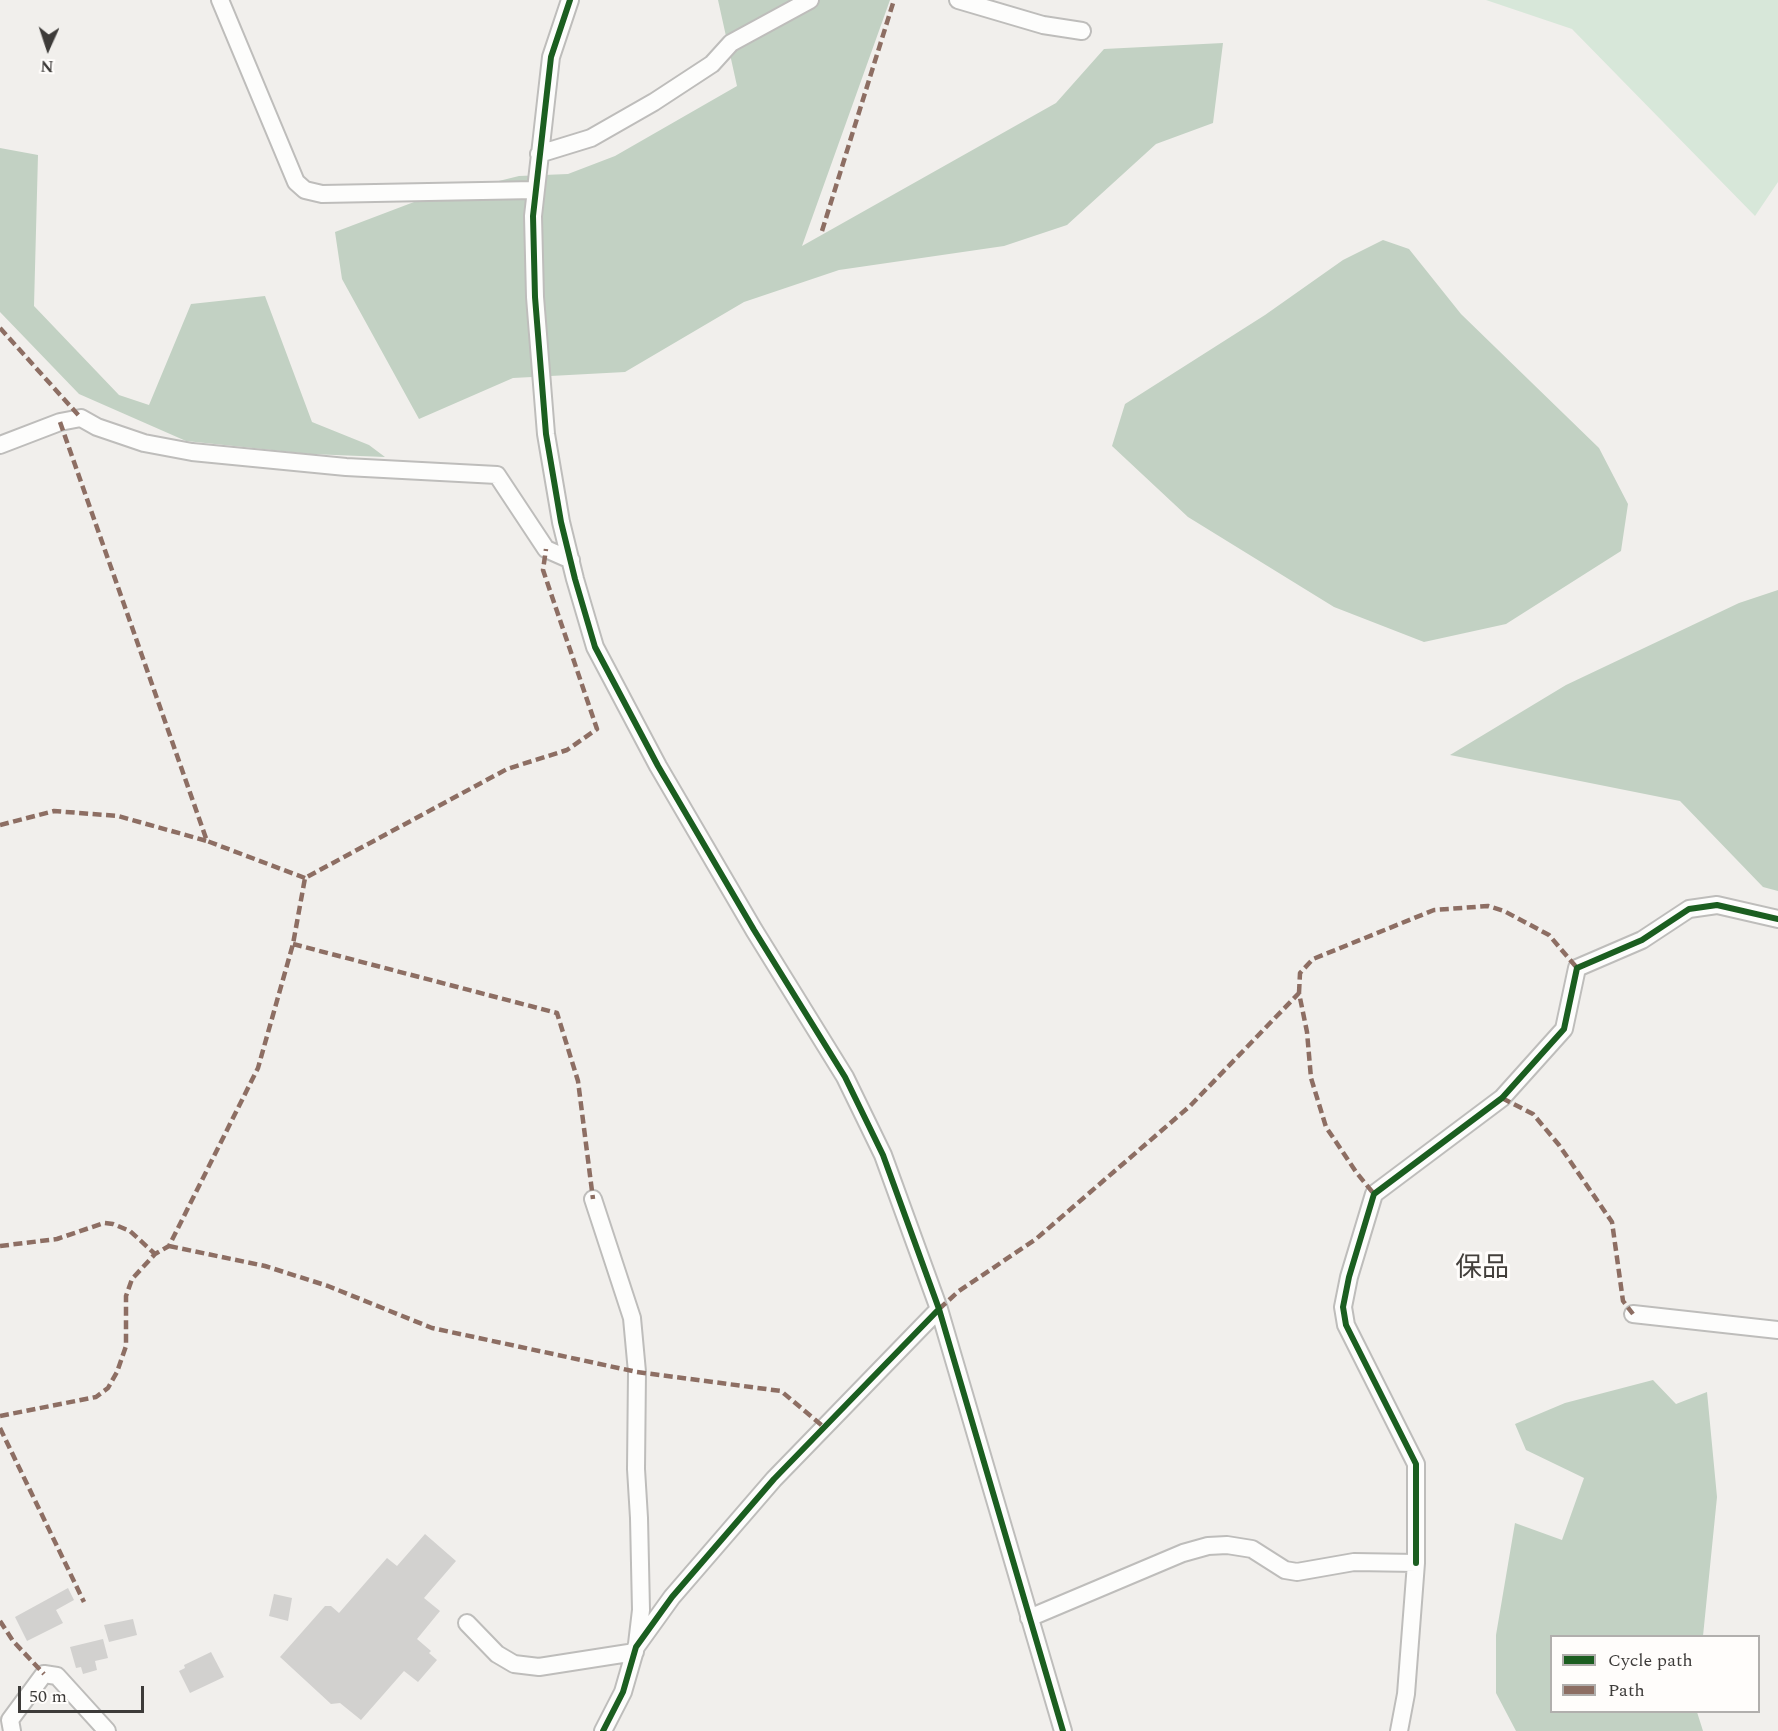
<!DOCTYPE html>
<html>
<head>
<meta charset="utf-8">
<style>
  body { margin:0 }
  #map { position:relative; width:1778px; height:1731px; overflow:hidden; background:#f1efec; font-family:Spectral,serif }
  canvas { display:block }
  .legend { position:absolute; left:1550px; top:1635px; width:210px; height:78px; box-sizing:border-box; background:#fffdfb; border:2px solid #b1afad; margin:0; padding:8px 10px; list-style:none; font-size:18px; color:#3d3b39 }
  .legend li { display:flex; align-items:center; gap:12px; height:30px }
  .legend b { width:30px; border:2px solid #b1afad }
  .north { position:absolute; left:18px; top:18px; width:60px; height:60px; -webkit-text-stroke:4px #fffdfb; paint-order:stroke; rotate:183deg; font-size:16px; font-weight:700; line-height:24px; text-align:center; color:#3d3b39 }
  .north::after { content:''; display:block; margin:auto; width:21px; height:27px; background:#3d3b39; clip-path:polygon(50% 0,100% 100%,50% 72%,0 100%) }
  .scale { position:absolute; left:18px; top:1686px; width:126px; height:27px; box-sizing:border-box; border:3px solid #3d3b39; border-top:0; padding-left:8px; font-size:18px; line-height:21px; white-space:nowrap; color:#3d3b39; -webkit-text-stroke:4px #fffdfb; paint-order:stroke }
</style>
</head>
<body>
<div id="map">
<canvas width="1778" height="1731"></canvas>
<ul class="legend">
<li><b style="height:8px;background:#1b5e20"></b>Cycle path</li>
<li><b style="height:8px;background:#8d6e63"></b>Path</li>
</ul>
<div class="north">N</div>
<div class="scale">50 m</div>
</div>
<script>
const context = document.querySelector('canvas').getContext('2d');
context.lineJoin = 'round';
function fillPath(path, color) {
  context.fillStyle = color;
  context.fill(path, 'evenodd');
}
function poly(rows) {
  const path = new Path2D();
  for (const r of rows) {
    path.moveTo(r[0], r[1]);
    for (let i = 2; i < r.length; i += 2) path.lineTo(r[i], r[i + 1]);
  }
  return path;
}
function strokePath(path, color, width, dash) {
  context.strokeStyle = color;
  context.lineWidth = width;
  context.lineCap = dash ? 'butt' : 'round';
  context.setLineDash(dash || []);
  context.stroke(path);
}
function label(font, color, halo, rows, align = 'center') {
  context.font = font + ' Spectral,"Noto Sans JP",serif';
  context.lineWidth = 6;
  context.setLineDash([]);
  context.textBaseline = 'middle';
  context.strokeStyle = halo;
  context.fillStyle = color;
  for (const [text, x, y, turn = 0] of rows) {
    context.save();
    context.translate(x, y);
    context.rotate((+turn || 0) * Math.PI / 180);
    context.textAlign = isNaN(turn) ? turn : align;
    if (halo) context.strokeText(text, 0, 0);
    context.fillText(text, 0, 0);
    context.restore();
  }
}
fillPath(poly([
  [1486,0,1778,0,1778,182,1755,216,1572,29]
]), '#d7e7d9');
fillPath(poly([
  [718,0,890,0,802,246,1056,103,1104,49,1223,43,1213,123,1156,144,1067,225,1004,246,839,270,744,302,625,372,513,378,419,419,342,279,335,232,414,202,519,176,568,174,615,156,737,86],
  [0,148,38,155,34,306,119,395,149,405,191,304,265,296,312,422,369,445,385,457,310,454,186,441,79,394,0,312],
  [1383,240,1409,249,1461,314,1599,448,1628,504,1621,551,1506,624,1424,642,1334,607,1188,517,1112,446,1125,404,1265,315,1343,260],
  [1778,590,1778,891,1763,887,1680,801,1450,755,1566,685,1739,603],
  [1653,1380,1676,1404,1707,1392,1717,1497,1703,1636,1552,1636,1552,1712,1697,1712,1703,1731,1516,1731,1496,1693,1496,1635,1515,1523,1562,1540,1584,1478,1526,1450,1515,1424,1565,1403]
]), '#c2d1c3');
fillPath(poly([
  [425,1534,456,1561,424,1598,440,1611,417,1639,431,1651,429,1653,437,1660,418,1682,404,1671,361,1720,340,1703,331,1704,280,1657,325,1606,331,1606,339,1613,387,1558,397,1566],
  [68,1588,74,1600,56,1610,63,1623,27,1641,15,1617],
  [274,1594,292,1598,288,1621,269,1616],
  [133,1619,137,1635,109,1642,104,1625],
  [103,1639,108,1658,95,1661,97,1670,83,1674,81,1667,76,1668,70,1647],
  [211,1652,224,1677,190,1693,179,1671,185,1668,184,1665]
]), '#d2d1cf');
const minor = poly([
  [220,0,296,182,305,190,322,194,535,190],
  [570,0,551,57,533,216,535,297,546,434,561,522,575,579,595,647,658,766,754,930,845,1077,883,1155,939,1309,1063,1731],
  [958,0,1043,25,1082,31],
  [539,154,591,138,654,102,712,64,731,43,810,0],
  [0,445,60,422,81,418,97,427,144,443,192,452,346,467,497,475,546,549,571,560],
  [593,1199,632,1318,637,1372,636,1469,639,1518,641,1610,637,1644],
  [1633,1314,1778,1330],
  [1416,1563,1416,1464,1346,1325,1343,1307,1349,1277,1374,1194,1502,1098,1564,1029,1577,968,1642,940,1689,909,1717,905,1778,919],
  [1029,1618,1183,1553,1208,1546,1227,1545,1252,1549,1285,1570,1297,1572,1354,1562,1416,1563,1406,1694,1399,1731],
  [467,1623,497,1654,514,1664,539,1667,635,1652],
  [12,1731,10,1720,44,1674,57,1676,107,1731],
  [603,1731,623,1692,636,1647,672,1597,774,1479,939,1309]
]);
strokePath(minor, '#bebdbb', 20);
strokePath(minor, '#fdfdfc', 16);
strokePath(poly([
  [822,231,894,0],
  [0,328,81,418],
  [60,422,207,841,305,878],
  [0,825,54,811,118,816,207,841],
  [293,944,557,1013,578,1081,593,1199],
  [1299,993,1300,973,1313,959,1434,910,1488,906,1504,911,1549,935,1577,968],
  [1502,1098,1533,1114,1559,1145,1612,1222,1623,1301,1633,1314],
  [0,1246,57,1239,104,1223,113,1224,130,1231,155,1254],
  [169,1246,265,1266,328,1286,432,1328,637,1372,781,1391,825,1428],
  [939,1309,959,1291,1036,1239,1190,1106,1299,993,1307,1032,1311,1078,1326,1127,1356,1172,1374,1194],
  [0,1416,96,1397,108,1388,117,1372,126,1346,126,1296,132,1279,155,1254,169,1246,258,1068,293,944,305,878,507,769,567,750,597,729,543,570,546,549],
  [0,1428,84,1602],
  [0,1621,13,1641,44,1674]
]), '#8d6e63', 4.5, [9, 4.5]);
strokePath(poly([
  [570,0,551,57,533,216,535,297,546,434,561,522,575,579,595,647,658,766,754,930,845,1077,883,1155,939,1309,1063,1731],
  [1416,1563,1416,1464,1346,1325,1343,1307,1349,1277,1374,1194,1502,1098,1564,1029,1577,968,1642,940,1689,909,1717,905,1778,919],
  [603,1731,623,1692,636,1647,672,1597,774,1479,939,1309]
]), '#1b5e20', 6);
label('27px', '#433f3b', '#fffdfb', [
  ["保品",1482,1271]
]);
</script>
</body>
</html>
